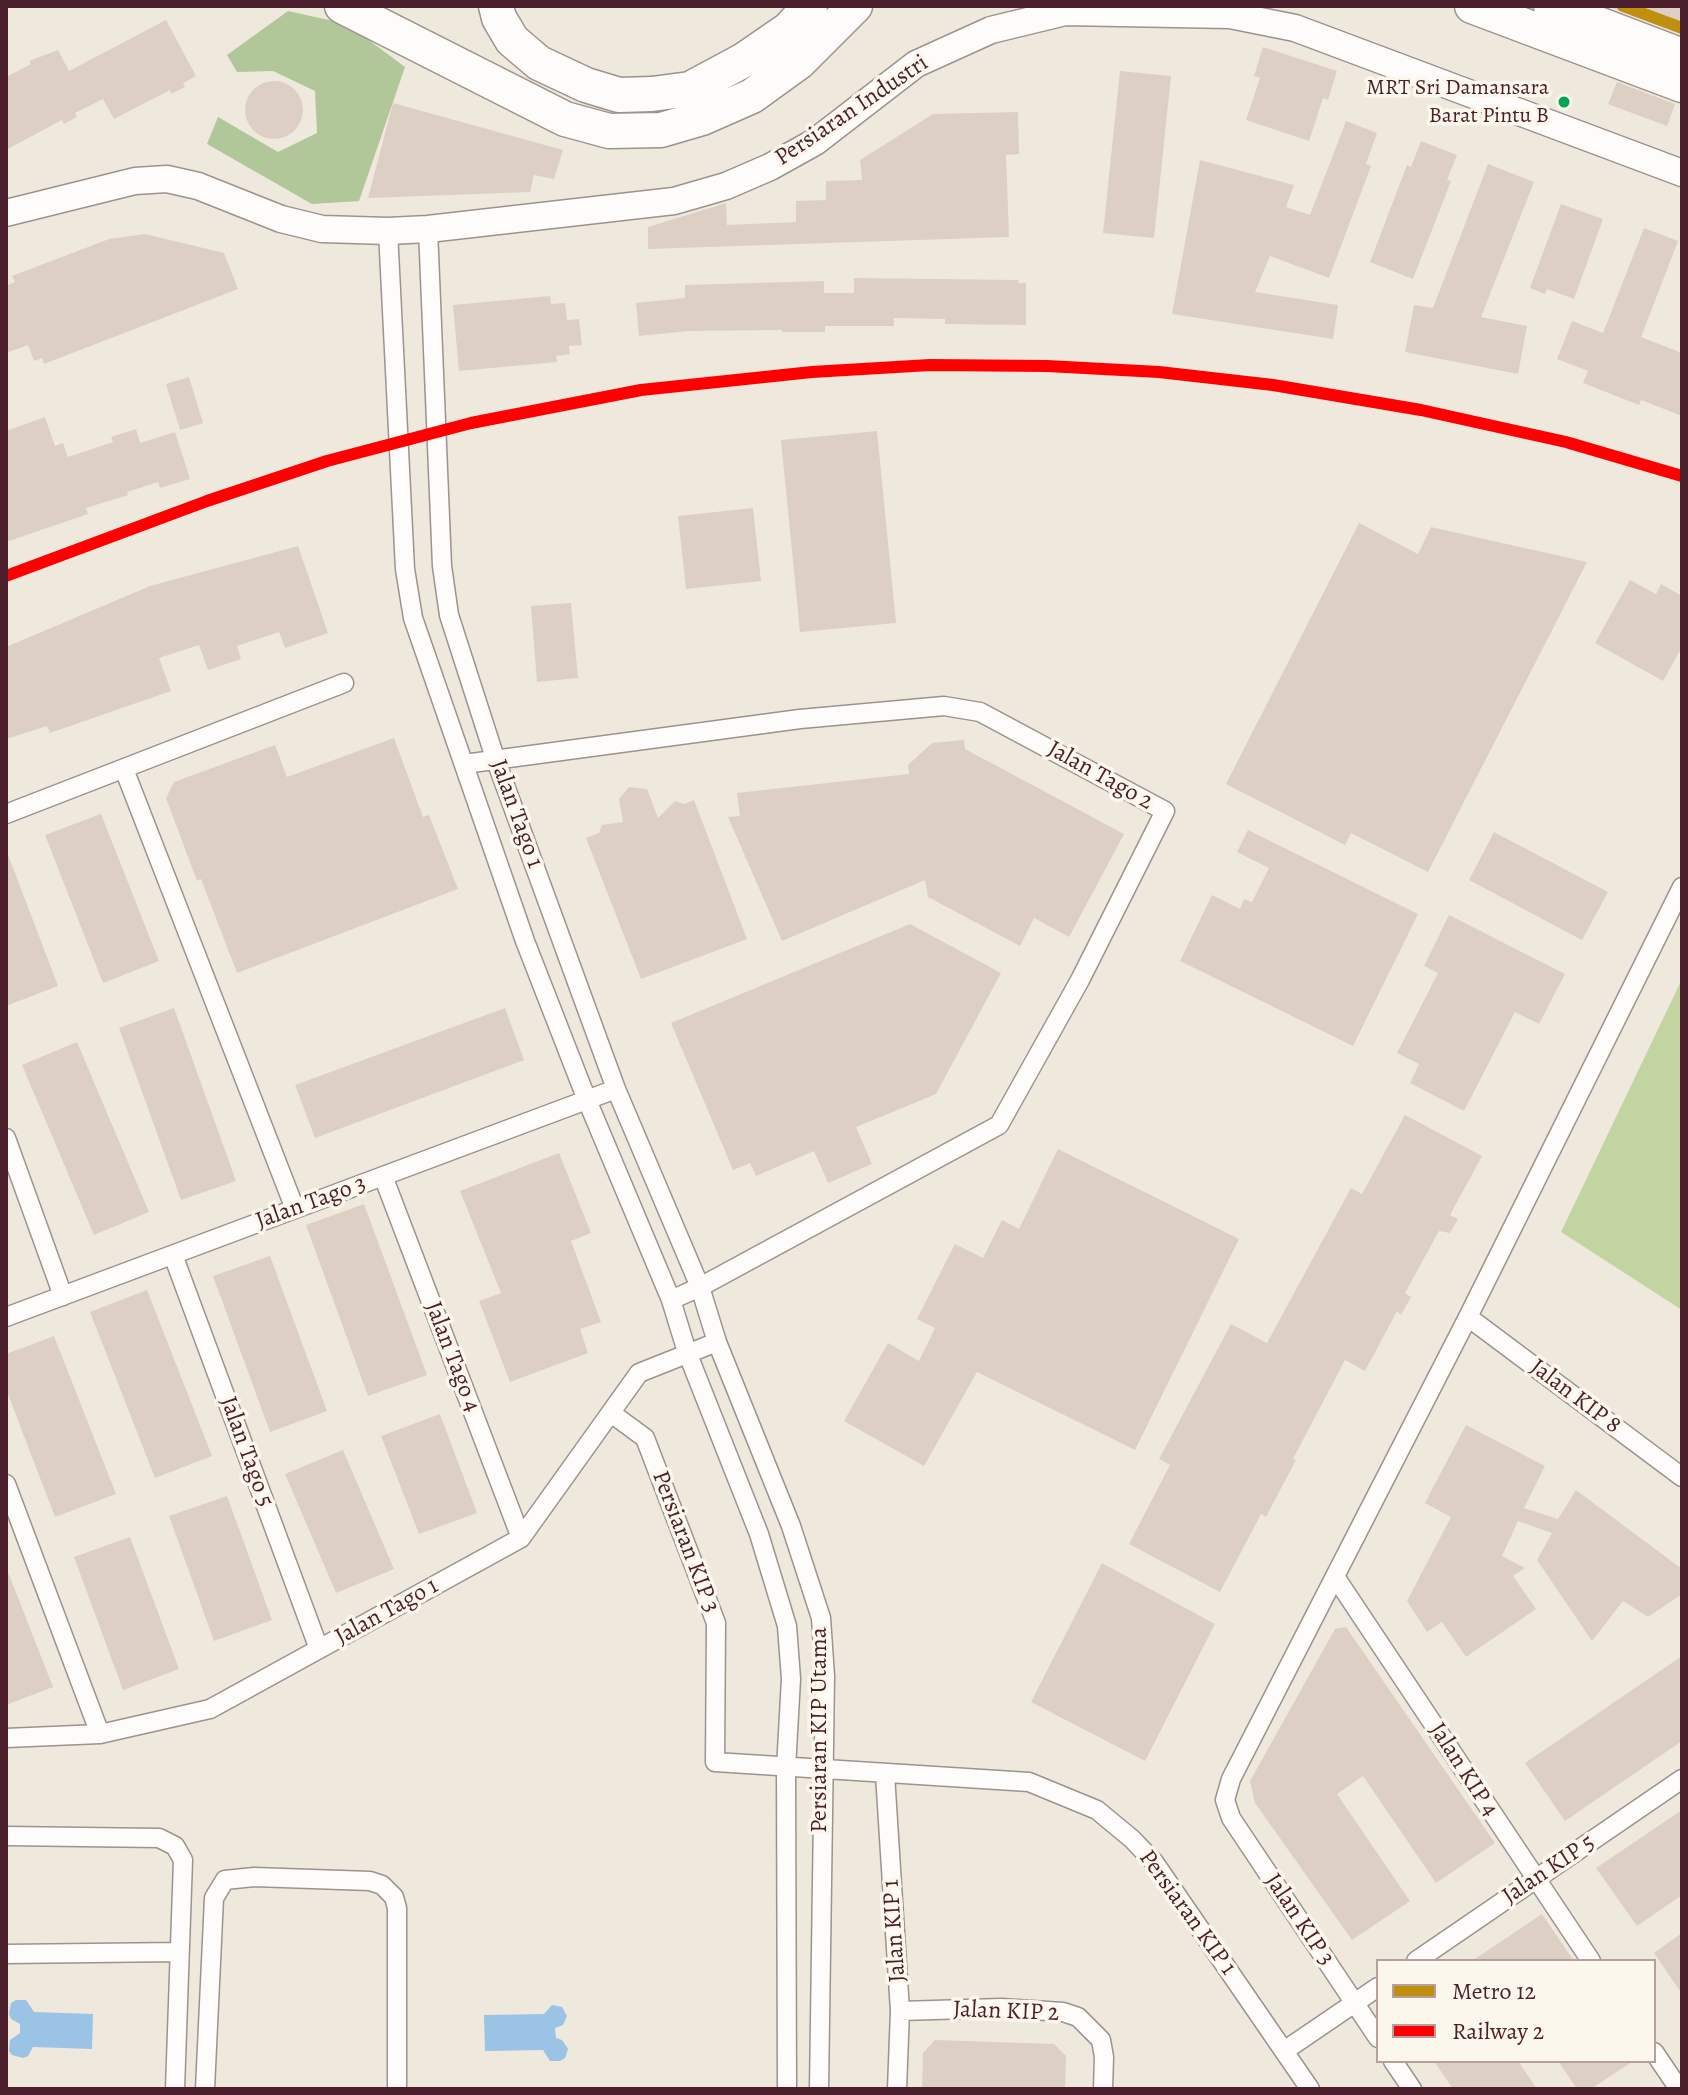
<!DOCTYPE html>
<html>
<head>
<meta charset="utf-8">
<style>
  body { margin:0 }
  #map { position:relative; width:1688px; height:2095px; overflow:hidden; background:#efe9dd; font-family:Alegreya,serif }
  canvas { display:block }
  .frame { position:absolute; inset:0; border:8px solid #4a1f2b; pointer-events:none }
  .legend { position:absolute; left:1376px; top:1959px; width:280px; height:104px; box-sizing:border-box; background:#fbf7ec; border:2px solid #b4a19f; margin:0; padding:10px 14px; list-style:none; font-size:24px; color:#4a1f2b }
  .legend li { display:flex; align-items:center; gap:16px; height:40px }
  .legend b { width:40px; border:2px solid #b4a19f }
</style>
</head>
<body>
<div id="map">
<canvas width="1688" height="2095"></canvas>
<div class="frame"></div>
<ul class="legend">
<li><b style="height:10px;background:#c08f0f"></b>Metro 12</li>
<li><b style="height:10px;background:#f00"></b>Railway 2</li>
</ul>
</div>
<script>
const context = document.querySelector('canvas').getContext('2d');
context.lineJoin = 'round';
function fillPath(path, color) {
  context.fillStyle = color;
  context.fill(path, 'evenodd');
}
function poly(rows) {
  const path = new Path2D();
  for (const r of rows) {
    if (r.length === 3) {
      path.moveTo(r[0] + r[2], r[1]);
      path.arc(r[0], r[1], r[2], 0, 2 * Math.PI);
      continue;
    }
    path.moveTo(r[0], r[1]);
    for (let i = 2; i < r.length; i += 2) path.lineTo(r[i], r[i + 1]);
  }
  return path;
}
function strokePath(path, color, width, dash) {
  context.strokeStyle = color;
  context.lineWidth = width;
  context.lineCap = dash ? 'butt' : 'round';
  context.setLineDash(dash || []);
  context.stroke(path);
}
function label(font, color, halo, rows, align = 'center') {
  context.font = font + ' Alegreya,serif';
  context.lineWidth = 7;
  context.setLineDash([]);
  context.textBaseline = 'middle';
  context.strokeStyle = halo;
  context.fillStyle = color;
  for (const [text, x, y, turn = 0] of rows) {
    context.save();
    context.translate(x, y);
    context.rotate((+turn || 0) * Math.PI / 180);
    context.textAlign = isNaN(turn) ? turn : align;
    if (halo) context.strokeText(text, 0, 0);
    context.fillText(text, 0, 0);
    context.restore();
  }
}
fillPath(poly([
  [1682,979,1682,1310,1561,1232]
]), '#c2d5a0');
fillPath(poly([
  [288,11,347,24,405,67,359,201,312,204,207,144,218,117,278,152,317,133,315,91,273,71,237,72,227,55]
]), '#b1c699');
fillPath(poly([
  [16,2000,26,2000,34,2012,93,2014,92,2049,33,2047,28,2056,23,2058,12,2055,9,2051,10,2040,20,2033,20,2024,11,2019,9,2014,11,2003],
  [552,2005,562,2007,567,2016,563,2025,555,2028,556,2038,562,2040,568,2049,565,2058,560,2061,550,2061,543,2050,485,2051,484,2015,544,2014]
]), '#9bc3e5');
fillPath(poly([
  [1607,6,1682,6,1682,35],
  [166,20,196,76,183,83,185,87,171,94,170,90,114,119,103,99,75,113,77,117,64,124,62,120,6,150,6,77,31,64,29,61,58,50,69,71],
  [1263,47,1337,71,1328,100,1323,98,1309,141,1246,120,1260,78,1254,76],
  [1120,71,1171,76,1154,238,1103,233],
  [274,110,29],
  [1617,82,1675,104,1667,126,1608,104],
  [393,103,563,150,554,179,534,175,530,192,368,198],
  [1018,112,1019,154,1006,155,1009,237,648,249,648,227,726,203,727,225,796,222,796,201,826,200,826,181,862,180,860,160,933,114],
  [1346,121,1377,133,1366,164,1371,166,1329,278,1270,256,1255,292,1338,305,1333,339,1172,314,1200,160,1294,185,1286,207,1310,215],
  [1421,141,1457,155,1447,180,1451,181,1413,279,1370,262,1407,165,1411,167],
  [1488,164,1534,182,1481,317,1527,326,1518,374,1405,352,1414,305,1433,308],
  [1561,204,1603,219,1574,299,1547,289,1545,294,1530,288],
  [1644,228,1678,241,1641,337,1682,353,1682,416,1641,400,1639,405,1583,383,1588,371,1557,359,1572,321,1603,333],
  [145,234,224,253,238,289,44,364,42,358,34,361,28,345,6,353,6,286,15,282,12,276,109,239],
  [854,278,1019,280,1018,283,1026,283,1026,325,945,324,945,319,894,318,894,326,825,326,825,332,782,332,782,330,689,331,639,336,636,303,685,298,685,285,824,281,824,293,854,293],
  [550,296,551,304,565,303,567,320,579,319,582,345,569,346,570,354,556,356,557,362,459,371,453,305],
  [189,377,203,423,180,430,166,384],
  [45,417,55,446,63,443,68,457,113,442,111,437,136,429,140,443,175,432,190,479,160,488,158,482,127,492,128,495,86,508,88,514,6,542,6,431],
  [877,431,896,623,800,632,781,440],
  [753,508,761,581,686,589,678,516],
  [1359,523,1418,554,1431,527,1587,562,1428,872,1351,833,1345,845,1226,784],
  [298,546,328,633,285,648,279,632,237,646,241,659,208,670,199,645,159,658,171,691,50,733,47,726,6,739,6,647,150,586],
  [1630,580,1656,594,1661,584,1682,596,1682,647,1663,681,1595,643],
  [571,603,578,678,537,682,531,606],
  [394,738,423,817,429,815,458,889,237,973,201,879,197,881,166,798,174,782,275,745,287,777],
  [964,740,965,749,1124,834,1069,937,1034,918,1020,946,928,897,925,880,782,941,728,817,740,816,737,793,909,774,908,765,932,743],
  [629,787,647,789,658,818,675,801,684,804,694,800,747,939,641,979,586,838,599,833,602,825,623,822,619,799],
  [101,814,159,961,103,983,45,835],
  [1248,830,1418,914,1353,1046,1180,961,1212,895,1240,909,1244,899,1252,902,1269,868,1237,852],
  [1494,832,1608,892,1582,940,1469,880],
  [7,852,58,986,6,1006,6,853],
  [1449,915,1565,974,1539,1024,1515,1012,1464,1111,1410,1083,1419,1064,1397,1053,1438,973,1424,966],
  [910,924,1001,973,936,1094,856,1127,872,1164,828,1183,814,1151,756,1176,750,1163,733,1170,671,1023],
  [174,1008,236,1181,181,1200,119,1028],
  [505,1008,524,1060,315,1138,295,1085],
  [77,1042,149,1212,94,1235,22,1065],
  [1405,1115,1482,1156,1450,1215,1458,1219,1450,1233,1439,1231,1405,1293,1411,1297,1401,1315,1397,1311,1365,1371,1345,1360,1293,1459,1296,1460,1266,1517,1261,1514,1220,1592,1129,1544,1170,1465,1159,1459,1231,1324,1267,1343,1351,1188,1362,1194],
  [1058,1149,1239,1239,1135,1450,977,1372,924,1466,844,1421,888,1343,919,1361,935,1328,917,1319,955,1244,983,1258,1002,1220,1019,1229],
  [559,1153,591,1233,571,1241,601,1322,580,1329,588,1353,510,1382,479,1301,501,1293,460,1191],
  [364,1204,427,1375,368,1396,306,1225],
  [270,1256,327,1411,270,1432,213,1276],
  [147,1290,212,1456,155,1478,90,1312],
  [54,1336,116,1494,55,1517,6,1389,6,1354],
  [440,1414,477,1513,419,1534,381,1436],
  [1466,1425,1545,1466,1524,1508,1558,1519,1576,1490,1682,1569,1682,1594,1648,1617,1623,1601,1592,1641,1537,1560,1552,1533,1518,1521,1502,1556,1525,1568,1513,1576,1536,1609,1466,1657,1442,1622,1427,1632,1407,1601,1451,1517,1425,1503],
  [343,1450,394,1569,336,1593,285,1474],
  [227,1496,272,1620,214,1641,169,1516],
  [130,1537,179,1669,123,1690,74,1557],
  [1102,1563,1215,1624,1145,1761,1031,1702],
  [6,1567,53,1687,6,1705],
  [1346,1627,1495,1843,1436,1883,1363,1776,1337,1794,1410,1901,1352,1940,1255,1803,1250,1781,1335,1629],
  [1682,1656,1682,1741,1565,1821,1525,1763],
  [1682,1810,1682,1895,1637,1926,1596,1868],
  [1542,1914,1574,1961,1472,1961],
  [1682,1933,1682,1994,1654,1953],
  [935,2040,1054,2044,1066,2056,1065,2089,922,2089,923,2053],
  [1434,2061,1518,2061,1537,2089,1453,2089],
  [1558,2061,1633,2061,1591,2089,1577,2089]
]), '#decfc5');
const street = poly([
  [428,229,442,566,449,615,495,758,616,1089,700,1287,717,1342,791,1526,821,1618,825,1676,819,2089],
  [388,231,405,569,413,618,525,941,587,1100,671,1300,687,1352,759,1534,787,1626,791,1679,786,1768,787,2089],
  [464,764,800,719,944,706,980,712,1165,811,1080,980,999,1125,700,1287,671,1300],
  [124,769,295,1209],
  [6,814,344,683],
  [6,1138,63,1296],
  [383,1176,521,1538],
  [173,1255,319,1649],
  [6,1317,616,1089],
  [1468,1317,1682,1477],
  [611,1413,645,1438,716,1623,715,1762,1029,1782,1097,1810,1132,1839,1154,1862,1310,2089],
  [6,1484,100,1734],
  [1336,1578,1591,1961],
  [6,1738,100,1734,210,1709,521,1538,639,1373,717,1342],
  [885,1774,900,2011,897,2089],
  [6,1836,159,1838,175,1846,183,1860,175,2089],
  [6,1954,178,1952],
  [1416,1961,1682,1779],
  [900,2011,1001,2008,1063,2012,1078,2017,1101,2040,1104,2057,1103,2089],
  [1378,2038,1231,1818,1225,1800,1231,1779,1468,1317,1682,887],
  [1284,2051,1378,1987],
  [1654,2052,1679,2089],
  [1393,2061,1412,2089],
  [205,2089,214,1898,225,1880,254,1877,370,1881,382,1885,394,1897,397,1908,397,2089]
]);
const secondary = poly([
  [6,213,135,181,167,179,198,186,281,219,322,229,388,231,428,229,674,201,726,186,770,167,815,142,916,64,991,30,1065,12,1230,15,1295,28,1682,173]
]);
const highway = poly([
  [342,6,565,119,609,131,661,130,702,118,752,96,799,62,855,6],
  [496,6,499,18,512,40,539,63,586,85,619,95,652,94,690,89,744,60,789,29,810,6],
  [1472,6,1682,85],
  [1551,6,1682,56]
]);
strokePath(street, '#9c928e', 21);
strokePath(secondary, '#9c928e', 29);
strokePath(highway, '#9c928e', 37);
strokePath(street, '#fdfcfa', 18);
strokePath(secondary, '#fdfcfa', 26);
strokePath(highway, '#fdfcfa', 34);
strokePath(poly([
  [6,576,207,501,327,461,471,423,641,390,812,372,930,365,1047,366,1159,372,1273,385,1421,410,1566,442,1682,476]
]), '#f00', 12);
strokePath(poly([
  [1623,6,1682,28]
]), '#c08f0f', 12);
for (const [x, y, r, color] of [
  [1564,102,7,"#00a651"]
]) {
  const dot = new Path2D();
  dot.arc(x, y, r, 0, 2 * Math.PI);
  context.fillStyle = color;
  context.fill(dot);
  strokePath(dot, '#fbf7ec', 3);
}
label('22px', '#4a1f2b', '#fbf7ec', [
  ["MRT Sri Damansara",1549,89],
  ["Barat Pintu B",1549,117]
], 'right');
label('24px', '#4a1f2b', '#fbf7ec', [
  ["Persiaran Industri",852,111,-34],
  ["Jalan Tago 2",1100,776,29],
  ["Jalan Tago 1",516,814,70],
  ["Jalan Tago 3",311,1203,-20],
  ["Jalan Tago 4",452,1357,69],
  ["Jalan KIP 8",1575,1397,37],
  ["Jalan Tago 5",246,1452,70],
  ["Persiaran KIP 3",685,1542,69],
  ["Jalan Tago 1",387,1612,-29],
  ["Persiaran KIP Utama",820,1730,-90],
  ["Jalan KIP 4",1463,1770,57],
  ["Jalan KIP 5",1549,1870,-34],
  ["Persiaran KIP 1",1187,1913,54],
  ["Jalan KIP 3",1299,1920,56],
  ["Jalan KIP 1",895,1931,-94],
  ["Jalan KIP 2",1006,2012,2]
]);
</script>
</body>
</html>
